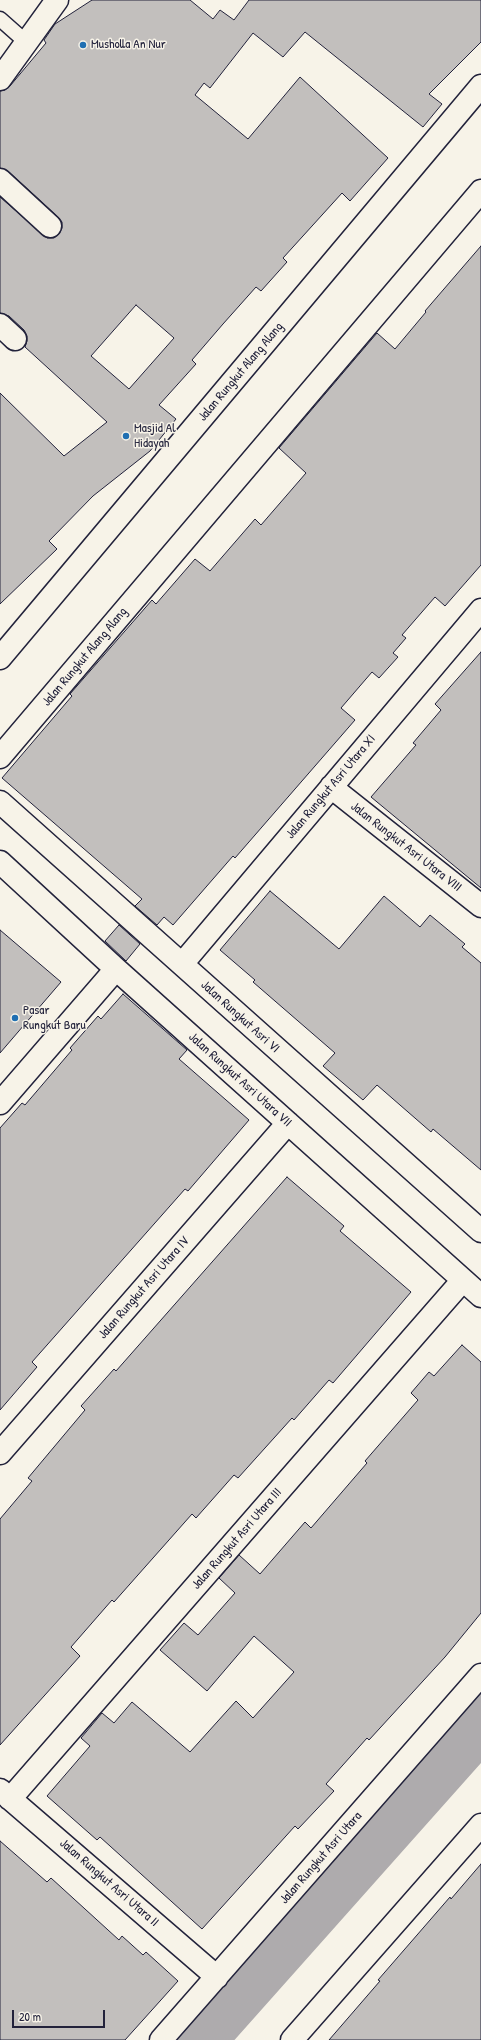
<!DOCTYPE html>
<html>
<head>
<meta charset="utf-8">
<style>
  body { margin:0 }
  #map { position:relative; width:481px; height:2040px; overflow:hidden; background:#f7f3e8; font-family:"Patrick Hand",sans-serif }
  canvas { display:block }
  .scale { position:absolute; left:12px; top:2010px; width:93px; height:18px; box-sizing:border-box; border:2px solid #22223b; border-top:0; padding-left:5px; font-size:12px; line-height:14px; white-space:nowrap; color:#22223b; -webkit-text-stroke:3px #f7f3e8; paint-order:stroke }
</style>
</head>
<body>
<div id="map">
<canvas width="481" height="2040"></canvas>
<div class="scale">20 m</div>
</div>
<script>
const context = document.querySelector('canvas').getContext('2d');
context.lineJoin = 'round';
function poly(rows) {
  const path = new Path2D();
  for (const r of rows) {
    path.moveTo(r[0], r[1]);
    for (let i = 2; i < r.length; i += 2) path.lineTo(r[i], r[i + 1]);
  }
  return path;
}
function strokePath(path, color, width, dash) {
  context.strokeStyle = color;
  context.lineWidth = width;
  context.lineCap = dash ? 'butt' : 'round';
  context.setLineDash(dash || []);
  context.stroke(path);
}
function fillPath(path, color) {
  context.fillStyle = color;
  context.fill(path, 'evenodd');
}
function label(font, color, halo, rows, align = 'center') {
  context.font = font + ' "Patrick Hand",sans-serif';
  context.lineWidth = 3;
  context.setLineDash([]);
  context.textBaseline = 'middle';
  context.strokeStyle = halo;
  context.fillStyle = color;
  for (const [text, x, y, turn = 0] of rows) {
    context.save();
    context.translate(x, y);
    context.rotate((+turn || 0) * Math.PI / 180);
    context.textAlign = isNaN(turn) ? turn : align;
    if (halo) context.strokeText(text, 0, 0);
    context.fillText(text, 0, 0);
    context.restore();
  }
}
strokePath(poly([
  [197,2040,481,1721]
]), '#aeabad', 56);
const building = poly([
  [92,0,190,0,213,19,220,10,234,20,249,0,481,0,481,42,429,94,442,104,423,127,305,32,283,57,253,33,210,88,204,83,195,95,248,139,300,77,388,158,350,201,342,193,283,258,287,262,261,291,256,287,223,324,192,360,196,364,159,405,176,419,150,451,93,496,49,541,57,549,0,604,0,393,64,456,107,422,25,347,27,341,27,336,24,330,9,316,0,313,0,197,47,238,54,238,59,234,62,228,62,222,58,217,8,171,0,168,0,91,5,90,10,86,46,43,44,40,55,24,92,0],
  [136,305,174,338,129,389,91,356,136,305],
  [481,246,481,565,445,606,435,597,402,635,406,638,393,653,398,657,379,678,372,672,341,708,355,720,235,858,233,856,173,925,164,917,157,925,135,906,142,899,2,778,72,696,70,694,152,600,156,604,195,559,210,571,255,519,261,525,306,473,279,448,377,333,395,349,426,312,425,311,481,246],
  [481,652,481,888,371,797,416,745,413,743,441,710,435,704,481,652],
  [270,891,339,949,384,896,420,927,430,915,465,944,462,947,481,963,481,1170,433,1129,431,1132,377,1085,363,1100,323,1066,335,1053,253,982,255,980,220,950,270,891],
  [119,925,140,944,126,961,105,941,119,925],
  [0,930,61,982,0,1053,0,930],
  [123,994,187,1050,179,1059,249,1120,188,1191,185,1189,32,1362,37,1367,0,1410,0,1128,22,1103,25,1105,72,1050,70,1048,98,1016,101,1019,123,994],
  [287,1177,344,1226,340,1231,411,1292,333,1383,329,1380,294,1420,292,1418,238,1478,234,1475,196,1518,192,1514,114,1602,112,1600,71,1647,80,1656,0,1745,0,1519,32,1481,28,1478,85,1410,81,1406,114,1369,116,1371,287,1177],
  [462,1345,481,1362,481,1613,445,1657,369,1740,367,1738,326,1784,334,1791,298,1829,295,1826,202,1929,100,1837,97,1840,47,1796,90,1746,81,1738,102,1713,114,1723,132,1702,190,1752,236,1701,253,1718,294,1672,254,1636,207,1691,160,1650,184,1623,198,1635,235,1593,219,1578,239,1555,260,1574,305,1522,311,1528,367,1463,365,1461,418,1400,411,1393,429,1372,434,1376,462,1345],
  [0,1841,47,1882,51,1878,119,1940,122,1936,143,1955,146,1952,178,1981,125,2040,0,2040,0,1841],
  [481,1864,481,2040,329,2040,380,1981,378,1980,450,1897,451,1899,481,1864]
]);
fillPath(building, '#c2bfbd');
strokePath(building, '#22223b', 1);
const service = poly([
  [0,19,26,42]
]);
const minor = poly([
  [0,180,50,226],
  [0,325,15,339],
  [331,787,481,906],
  [0,802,481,1231],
  [0,862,116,969,481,1296],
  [182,964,481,610],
  [0,1103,116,969],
  [0,1453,288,1123],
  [0,1790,217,1977],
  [10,1799,463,1280],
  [161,2040,481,1675],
  [292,2040,481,1825]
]);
const tertiary = poly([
  [0,79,57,0],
  [0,658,481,86],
  [0,757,481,191]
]);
strokePath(service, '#22223b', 17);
strokePath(minor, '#22223b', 25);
strokePath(tertiary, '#22223b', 25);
strokePath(service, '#f7f3e8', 14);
strokePath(minor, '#f7f3e8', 22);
strokePath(tertiary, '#f7f3e8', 22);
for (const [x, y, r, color] of [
  [83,45,4,"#1f6fb2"],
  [126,436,4,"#1f6fb2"],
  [15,1018,4,"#1f6fb2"]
]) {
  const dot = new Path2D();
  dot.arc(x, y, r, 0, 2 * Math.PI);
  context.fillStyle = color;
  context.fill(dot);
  strokePath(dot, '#f7f3e8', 1.5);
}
label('13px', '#22223b', '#f7f3e8', [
  ["Musholla An Nur",91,45],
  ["Masjid Al",134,429],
  ["Hidayah",134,444],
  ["Pasar",23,1011],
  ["Rungkut Baru",23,1026]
], 'left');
label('13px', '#22223b', '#f7f3e8', [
  ["Jalan Rungkut Alang Alang",241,372,-50],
  ["Jalan Rungkut Alang Alang",85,657,-50],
  ["Jalan Rungkut Asri Utara XI",331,787,-50],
  ["Jalan Rungkut Asri Utara VIII",406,847,38],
  ["Jalan Rungkut Asri VI",240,1017,42],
  ["Jalan Rungkut Asri Utara VII",240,1080,42],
  ["Jalan Rungkut Asri Utara IV",144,1288,-49],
  ["Jalan Rungkut Asri Utara III",237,1539,-49],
  ["Jalan Rungkut Asri Utara",321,1858,-49],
  ["Jalan Rungkut Asri Utara II",109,1883,41]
]);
</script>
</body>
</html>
